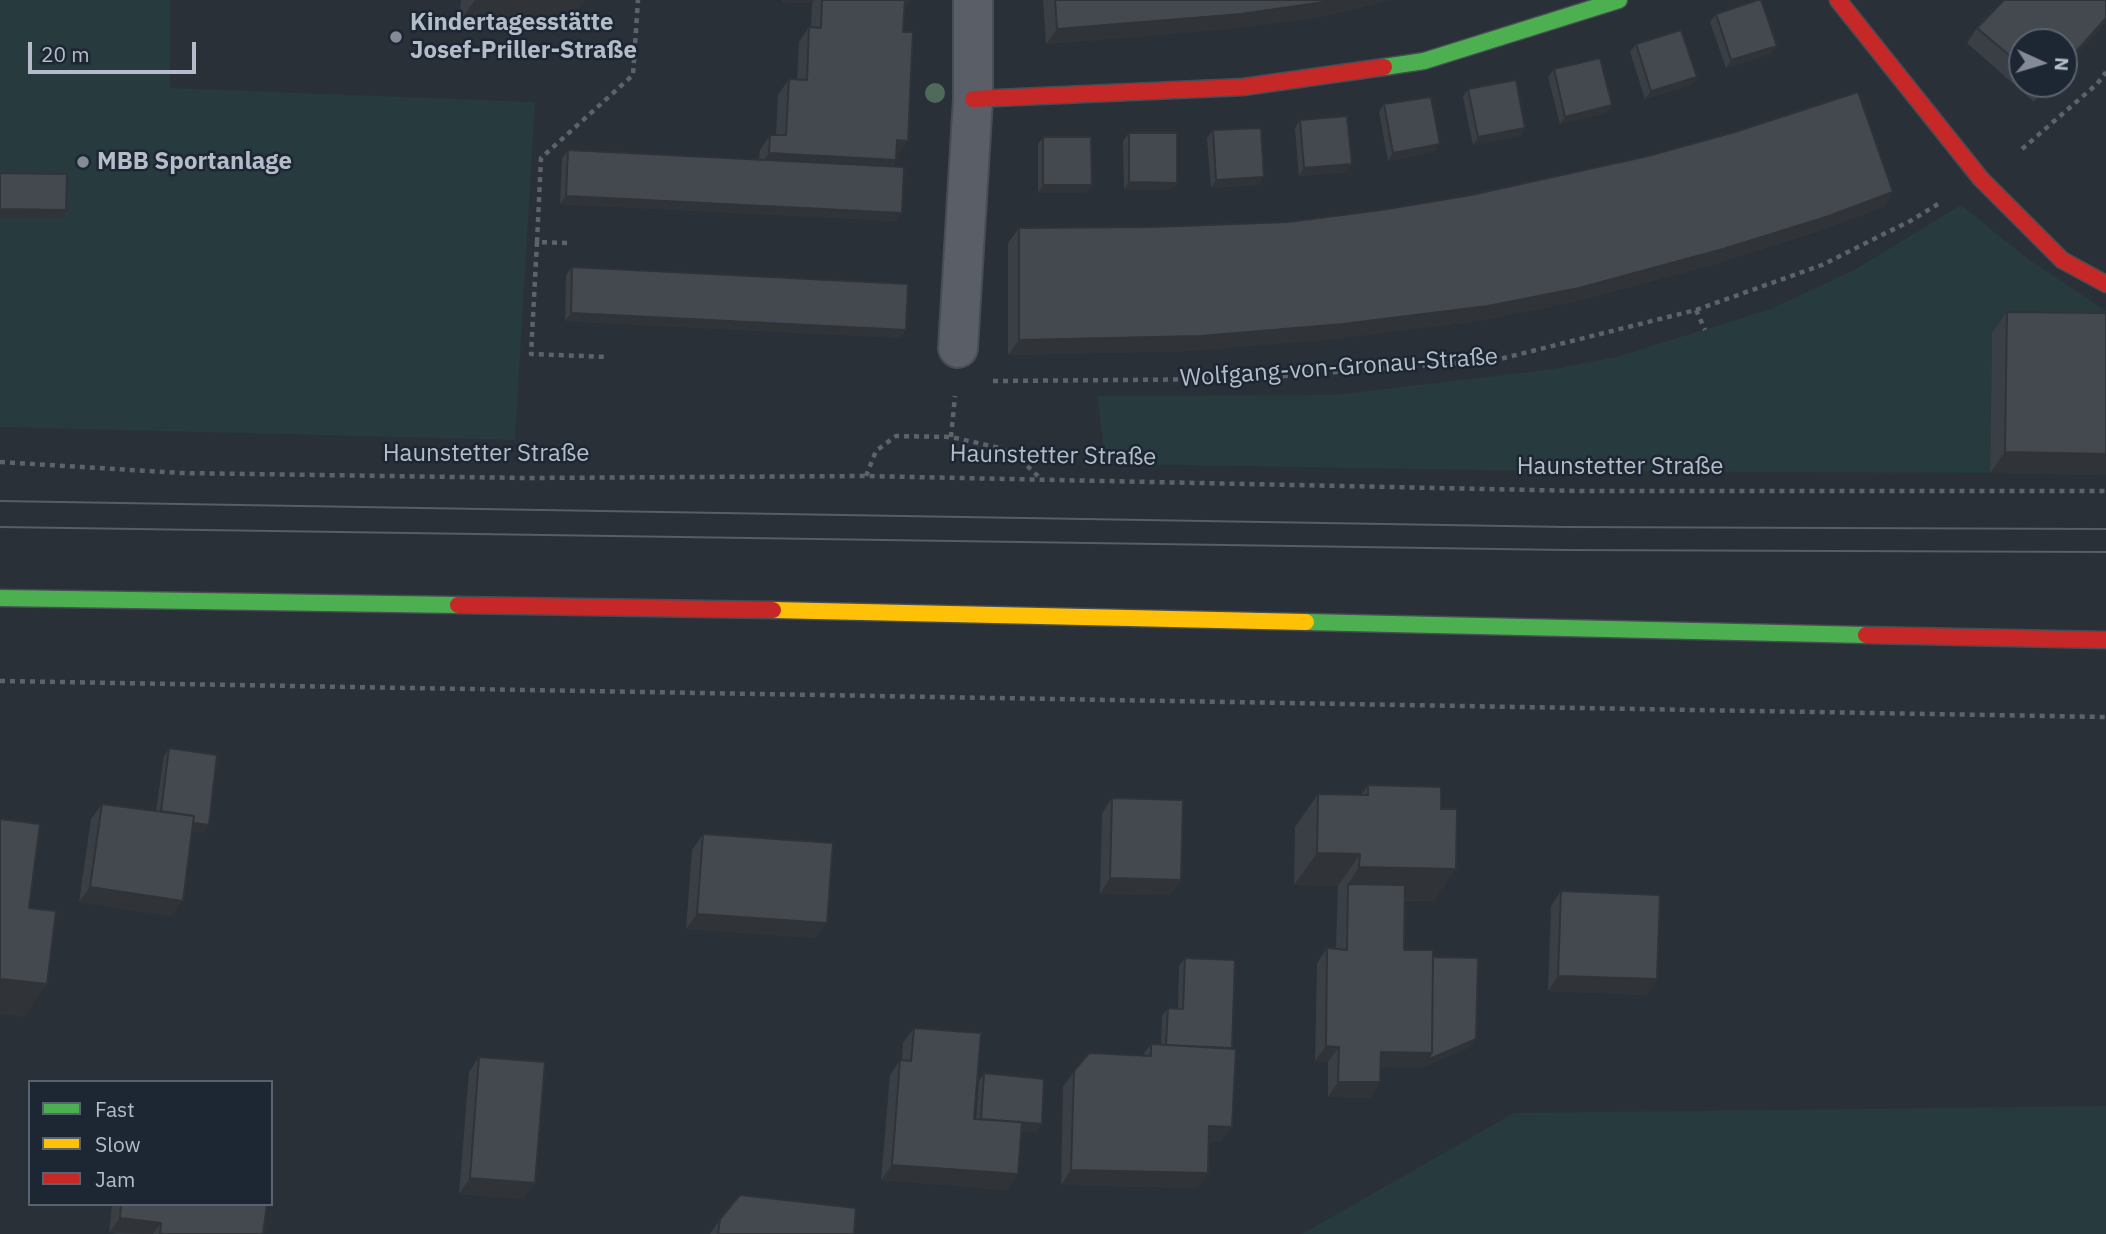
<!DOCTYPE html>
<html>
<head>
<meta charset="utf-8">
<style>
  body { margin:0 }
  #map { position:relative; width:2106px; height:1234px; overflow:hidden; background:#2a3038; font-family:"IBM Plex Sans",sans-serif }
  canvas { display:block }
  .legend { position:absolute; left:28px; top:1080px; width:245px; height:126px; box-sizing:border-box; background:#1d2633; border:2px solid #59626f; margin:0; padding:9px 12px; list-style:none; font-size:21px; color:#b4bcc9 }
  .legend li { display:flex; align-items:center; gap:14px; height:35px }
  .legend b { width:35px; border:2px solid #59626f }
  .north { position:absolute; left:2008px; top:28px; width:70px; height:70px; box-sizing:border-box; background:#1d2633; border:2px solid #59626f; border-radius:50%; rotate:94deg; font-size:19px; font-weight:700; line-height:28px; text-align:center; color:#b4bcc9 }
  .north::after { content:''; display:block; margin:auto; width:24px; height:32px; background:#848b96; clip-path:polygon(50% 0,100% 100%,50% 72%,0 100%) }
  .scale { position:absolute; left:28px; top:42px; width:168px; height:32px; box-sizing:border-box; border:4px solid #b4bcc9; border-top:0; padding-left:9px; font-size:21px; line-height:24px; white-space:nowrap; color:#b4bcc9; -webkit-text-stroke:5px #1d2633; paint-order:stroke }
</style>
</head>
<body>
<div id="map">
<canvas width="2106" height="1234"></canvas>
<ul class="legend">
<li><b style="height:9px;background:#4caf50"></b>Fast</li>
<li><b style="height:9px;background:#ffc107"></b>Slow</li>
<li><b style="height:9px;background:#c62828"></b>Jam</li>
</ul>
<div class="north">N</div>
<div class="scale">20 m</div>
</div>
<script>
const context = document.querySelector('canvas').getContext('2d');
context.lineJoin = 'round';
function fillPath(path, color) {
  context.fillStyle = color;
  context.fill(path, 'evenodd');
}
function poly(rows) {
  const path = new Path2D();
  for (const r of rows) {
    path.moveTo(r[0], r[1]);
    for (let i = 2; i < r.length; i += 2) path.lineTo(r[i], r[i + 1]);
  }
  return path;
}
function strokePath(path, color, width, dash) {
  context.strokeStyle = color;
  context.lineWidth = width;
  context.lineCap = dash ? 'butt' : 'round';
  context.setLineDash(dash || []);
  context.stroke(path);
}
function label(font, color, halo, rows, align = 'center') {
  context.font = font + ' "IBM Plex Sans",sans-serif';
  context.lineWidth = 5;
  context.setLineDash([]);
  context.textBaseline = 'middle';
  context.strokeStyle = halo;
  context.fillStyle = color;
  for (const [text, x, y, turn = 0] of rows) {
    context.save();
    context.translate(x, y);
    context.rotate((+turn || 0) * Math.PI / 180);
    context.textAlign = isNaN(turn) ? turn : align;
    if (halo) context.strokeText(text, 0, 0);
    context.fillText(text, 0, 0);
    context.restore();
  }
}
fillPath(poly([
  [0,0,170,0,170,88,535,102,515,440,0,427],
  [1961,205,2028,259,2106,311,2106,335,1992,333,1990,473,1540,471,1106,464,1097,396,1334,395,1554,369,1616,357,1771,309,1856,269],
  [2106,1106,2106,1234,1302,1234,1514,1113]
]), '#273a3e');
const street = poly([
  [958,348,973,99,973,0]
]);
const fast = poly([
  [1384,67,1424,61,1619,0],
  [0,598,458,605],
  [1306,622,1866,635]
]);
const slow = poly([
  [773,610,1306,622]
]);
const jam = poly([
  [1838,0,1981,179,2062,260,2106,284],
  [973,99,1243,87,1384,67],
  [458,605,773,610],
  [1866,635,2106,640]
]);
strokePath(street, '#484c53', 42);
strokePath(fast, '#484c53', 19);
strokePath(slow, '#484c53', 19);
strokePath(jam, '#484c53', 19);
strokePath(poly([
  [2022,149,2097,84,2106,72],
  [537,242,531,354,608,357],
  [567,243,537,242,541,158,633,75,638,0],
  [1696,310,1705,330],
  [993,381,1245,379,1496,360,1696,310,1822,265,1912,220,1938,204],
  [951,437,955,396],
  [0,462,181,473,526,478,866,476,1580,491,2106,491],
  [866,476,876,451,896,436,951,437,1000,448,1020,459,1040,478],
  [0,681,2106,717]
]), '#5d636a', 4.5, [5, 5]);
strokePath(street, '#5a5e66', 38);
strokePath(fast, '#4caf50', 16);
strokePath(slow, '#ffc107', 16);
strokePath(jam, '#c62828', 16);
strokePath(poly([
  [0,501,1565,527,2106,529],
  [0,527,1565,550,2106,552]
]), '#595d64', 2);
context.fillStyle = '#4e6a5a';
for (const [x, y] of [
  [935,93]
]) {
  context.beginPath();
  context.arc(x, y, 10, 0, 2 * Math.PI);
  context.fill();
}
fillPath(poly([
  [461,0,583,0,565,28,459,22],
  [783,0,911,0,906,7,904,7,897,156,896,160,892,167,902,213,896,221,560,204,562,158,568,150,759,160,760,150,770,135,776,135,778,95,789,79,797,80,799,42,809,27,811,27,812,3,783,2],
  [1043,0,1392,0,1320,17,1230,29,1046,44],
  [1716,14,1777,46,1771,54,1726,68,1710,22],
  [2106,21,2064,69,2064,42,2022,42,2022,84,2050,84,2034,102,1967,43,1977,28],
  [1636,44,1697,77,1691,85,1645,99,1630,52],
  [1554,69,1612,105,1606,113,1560,124,1548,77],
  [1468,89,1525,128,1520,136,1473,145,1463,97],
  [1384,104,1435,152,1388,161,1379,112],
  [1300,120,1352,164,1347,172,1299,176,1295,128],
  [1213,130,1264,177,1258,185,1211,188,1207,138],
  [1129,133,1177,183,1171,190,1124,190,1123,141],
  [1043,137,1092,185,1086,193,1038,193,1038,144],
  [1893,192,1883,207,1816,232,1712,265,1569,303,1478,321,1333,339,1190,351,1008,355,1008,243,1019,228,1153,227,1288,222],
  [572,267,906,330,900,338,565,321,566,275],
  [2007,312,2106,313,2106,475,1990,473,1992,333],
  [169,748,209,825,203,833,192,831,172,916,79,902,91,819,102,804,156,811,164,756],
  [1368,785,1434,901,1405,901,1404,950,1433,957,1470,1047,1421,1068,1381,1067,1380,1082,1370,1098,1328,1097,1328,1062,1315,1061,1317,963,1327,948,1336,948,1338,886,1294,885,1295,827,1318,794,1361,795],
  [1112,798,1181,880,1170,895,1100,894,1102,813],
  [703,834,816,938,686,929,692,850],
  [1561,891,1657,979,1646,995,1548,991,1551,906],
  [1185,958,1221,1142,1209,1141,1208,1173,1197,1188,1061,1185,1063,1087,1074,1071,1143,1055,1151,1044,1161,1044,1162,1016,1168,1008,1178,1009,1179,966],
  [914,1028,974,1119,976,1119,979,1081,984,1073,1042,1124,1036,1132,1021,1131,1018,1174,1007,1190,881,1180,890,1075,900,1060,902,1060,903,1043],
  [479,1057,524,1199,459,1194,469,1072],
  [112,1204,267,1204,263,1234,117,1234,109,1233],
  [720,1219,854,1234,710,1234]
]), '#3a3f45');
fillPath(poly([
  [475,0,547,0,583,2,565,28,459,22],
  [784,0,814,0,812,3,783,2],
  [899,0,911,0,906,7,894,6],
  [1338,0,1392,0,1320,17,1230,29,1046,44,1057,29],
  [2106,18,2106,21,2064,69,2064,65],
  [1777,46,1771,54,1726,68,1731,60],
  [1697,77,1691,85,1645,99,1651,91],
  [2047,84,2050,84,2034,102],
  [1612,105,1606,113,1560,124,1565,117],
  [1525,128,1520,136,1473,145,1478,137],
  [897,140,908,141,897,156,887,155],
  [1440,144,1435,152,1388,161,1393,153],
  [769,153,896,160,885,175,758,168],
  [1352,164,1347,172,1299,176,1304,168],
  [1264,177,1258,185,1211,188,1216,180],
  [1129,182,1177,183,1171,190,1124,190],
  [1043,185,1092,185,1086,193,1038,193],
  [1893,192,1883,207,1816,232,1712,265,1569,303,1478,321,1333,339,1190,351,1008,355,1019,340],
  [566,196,902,213,896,221,560,204],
  [0,209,66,210,61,218,0,217],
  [571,313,906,330,900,338,565,321],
  [2005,452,2106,454,2106,475,1990,473],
  [160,819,209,825,203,833,154,827],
  [1317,853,1360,854,1338,886,1294,885],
  [1359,867,1456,869,1434,901,1347,899,1348,884],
  [1110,878,1181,880,1170,895,1100,894],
  [90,887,183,901,172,916,79,902],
  [697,914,827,923,816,938,686,929],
  [1558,976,1657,979,1646,995,1548,991],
  [0,979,47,984,24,1017,0,1014],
  [1476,1039,1470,1047,1421,1068,1371,1067,1381,1052],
  [1326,1046,1339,1047,1328,1062,1315,1061],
  [1338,1082,1380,1082,1370,1098,1328,1097],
  [981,1121,1042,1124,1036,1132,975,1129],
  [1209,1126,1232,1127,1221,1142,1199,1141],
  [892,1165,1018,1174,1007,1190,881,1180],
  [1071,1170,1208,1173,1197,1188,1061,1185],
  [470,1178,535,1183,524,1199,459,1194],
  [120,1218,161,1223,153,1234,109,1233]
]), '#303338');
const building = poly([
  [547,0,583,0,583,2,547,0],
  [822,0,905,0,903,32,913,32,911,74,908,141,897,140,896,160,769,153,770,135,786,135,789,79,807,80,809,27,821,28,822,0],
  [1055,0,1338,0,1241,14,1057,29,1055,0],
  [1758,0,1761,0,1777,46,1731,60,1716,14,1758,0],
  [2004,0,2106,0,2106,18,2064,65,2064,42,2022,42,2022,66,1977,28,2004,0],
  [1681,30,1697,77,1651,91,1636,44,1681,30],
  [1600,58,1612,105,1565,117,1554,69,1600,58],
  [1516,80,1525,128,1478,137,1468,89,1516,80],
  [1858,92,1893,192,1826,217,1723,249,1579,288,1488,306,1343,324,1201,336,1019,340,1019,228,1153,227,1288,222,1381,210,1471,195,1648,156,1735,132,1858,92],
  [1431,97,1440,144,1393,153,1384,104,1431,97],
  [1347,116,1352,164,1304,168,1300,120,1347,116],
  [1261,128,1264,177,1216,180,1213,130,1261,128],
  [1129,133,1177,133,1177,183,1129,182,1129,133],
  [1043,137,1091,137,1092,185,1043,185,1043,137],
  [568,150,904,167,902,213,566,196,568,150],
  [0,173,67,174,66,210,0,209,0,173],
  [572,267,908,284,906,330,571,313,572,267],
  [2007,312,2106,313,2106,454,2005,452,2007,312],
  [169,748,217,755,209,825,193,823,194,816,161,811,169,748],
  [1368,785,1441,787,1441,809,1457,809,1456,869,1359,867,1360,854,1317,853,1318,794,1368,795,1368,785],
  [1112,798,1183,800,1181,880,1110,878,1112,798],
  [102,804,194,816,183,901,90,887,102,804],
  [0,819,40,824,29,908,56,911,47,984,0,979,0,819],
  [703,834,833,843,827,923,697,914,703,834],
  [1348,884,1405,885,1404,950,1433,950,1432,1053,1381,1052,1380,1082,1338,1082,1339,1047,1326,1046,1327,948,1347,950,1348,884],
  [1561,891,1660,895,1657,979,1558,976,1561,891],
  [1433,957,1478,958,1476,1039,1427,1060,1432,1053,1433,957],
  [1185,958,1235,960,1232,1048,1166,1045,1168,1008,1183,1009,1185,958],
  [914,1028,981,1033,974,1119,1022,1122,1018,1174,892,1165,900,1060,911,1061,914,1028],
  [1151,1044,1236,1049,1232,1127,1209,1126,1208,1173,1071,1170,1074,1071,1089,1053,1151,1056,1151,1044],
  [479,1057,545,1062,535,1183,470,1178,479,1057],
  [984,1073,1044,1079,1042,1124,981,1119,984,1073],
  [740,1195,856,1208,854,1234,718,1234,720,1219,740,1195],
  [121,1204,267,1204,263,1234,160,1234,161,1223,120,1218,121,1204]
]);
fillPath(building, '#444950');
strokePath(building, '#303338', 2);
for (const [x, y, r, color] of [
  [396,37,7,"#848b96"],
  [83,162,7,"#848b96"]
]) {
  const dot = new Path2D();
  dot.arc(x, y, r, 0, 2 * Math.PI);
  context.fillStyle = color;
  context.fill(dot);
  strokePath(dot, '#1d2633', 2.5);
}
label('bold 24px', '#b4bcc9', '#1d2633', [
  ["Kindertagesstätte",410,23],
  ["Josef-Priller-Straße",410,51],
  ["MBB Sportanlage",97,162]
], 'left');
label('24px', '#b4bcc9', '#1d2633', [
  ["Wolfgang-von-Gronau-Straße",1339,368,-4],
  ["Haunstetter Straße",486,454],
  ["Haunstetter Straße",1053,456,1],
  ["Haunstetter Straße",1620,467]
]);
</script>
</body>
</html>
